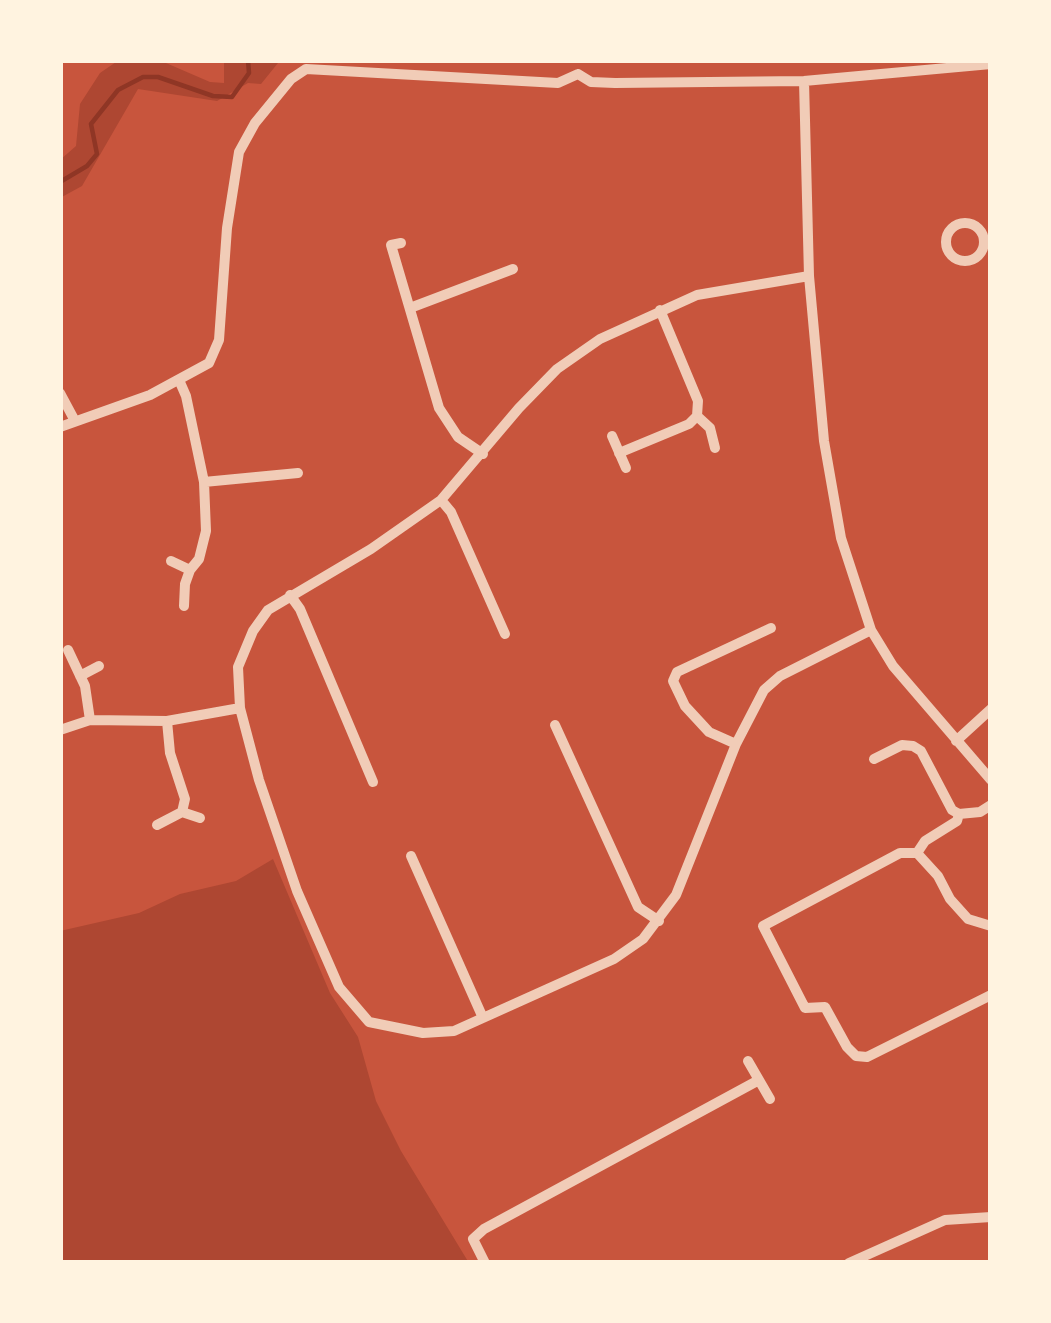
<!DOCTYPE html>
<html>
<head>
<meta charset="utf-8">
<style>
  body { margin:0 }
  #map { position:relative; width:1051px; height:1323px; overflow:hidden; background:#c8553d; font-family:"Source Sans 3",sans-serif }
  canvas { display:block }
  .frame { position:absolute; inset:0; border:63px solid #fff3e0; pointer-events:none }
</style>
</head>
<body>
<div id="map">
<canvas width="1051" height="1323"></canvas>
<div class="frame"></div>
</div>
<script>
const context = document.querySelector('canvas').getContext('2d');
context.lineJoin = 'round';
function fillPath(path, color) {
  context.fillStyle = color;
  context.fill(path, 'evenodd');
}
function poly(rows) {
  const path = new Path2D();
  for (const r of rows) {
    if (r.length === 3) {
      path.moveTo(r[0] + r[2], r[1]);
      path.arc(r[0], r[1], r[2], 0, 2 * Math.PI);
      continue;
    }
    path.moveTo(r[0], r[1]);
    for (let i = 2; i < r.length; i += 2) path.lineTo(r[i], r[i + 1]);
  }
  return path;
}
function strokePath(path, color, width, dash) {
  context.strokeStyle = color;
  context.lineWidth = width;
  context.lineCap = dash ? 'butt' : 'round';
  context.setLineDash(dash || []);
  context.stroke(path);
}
fillPath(poly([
  [119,60,159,60,210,82,224,83,224,60,278,63,261,84,248,83,217,101,138,89,82,186,60,198,60,160,76,146,80,104,100,73],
  [273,859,330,993,358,1037,376,1101,401,1151,469,1263,60,1263,60,931,139,913,180,894,236,881]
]), '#ae4732');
strokePath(poly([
  [60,182,87,166,97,154,91,124,118,90,143,77,158,77,213,96,232,97,249,73,248,60]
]), '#8f3625', 4.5);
strokePath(poly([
  [578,74,591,82,615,83,804,81,991,64],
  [804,81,809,276,824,441,841,538,871,630,893,666,991,780],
  [965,242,19],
  [401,243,391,245,439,408,458,437,483,454],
  [809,276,697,295,600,339,557,369,519,408,441,500,371,549,268,610,253,631,238,667,240,708,259,780,297,891,339,987,369,1022,423,1033,454,1031,614,959,643,939,676,895,736,744,764,690,780,676,871,630],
  [410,308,513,269],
  [179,380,186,396,204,482,206,531,199,559,190,570,185,584,184,606],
  [60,393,75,421],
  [697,416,710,428,715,448],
  [60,427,150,395,209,363,219,340,227,228,239,152,255,123,291,79,306,69,558,83,578,74],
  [612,436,626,468],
  [619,453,689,424,697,416,698,401,660,310],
  [204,482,298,473],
  [441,500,451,512,505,634],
  [171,561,190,570],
  [290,595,300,609,373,782],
  [68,650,85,686,90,720],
  [80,676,99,666],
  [555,725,638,907,659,921],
  [60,730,90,720,167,721,240,708],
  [956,741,991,709],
  [736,744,709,732,685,706,673,681,677,672,771,628],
  [874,759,902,745,913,746,921,751,952,810,959,814],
  [182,812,200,818],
  [157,825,182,812,185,799,170,753,167,721],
  [917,853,925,841,957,821,959,814,980,812,991,805],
  [411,856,483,1018],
  [991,926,968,919,950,899,938,876,917,853,900,853,763,926,805,1008,825,1007,847,1047,856,1056,867,1057,991,995],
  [748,1061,770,1099],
  [485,1263,473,1239,484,1229,759,1080],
  [849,1263,945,1220,991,1217]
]), '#f1ccb7', 10);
</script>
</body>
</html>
